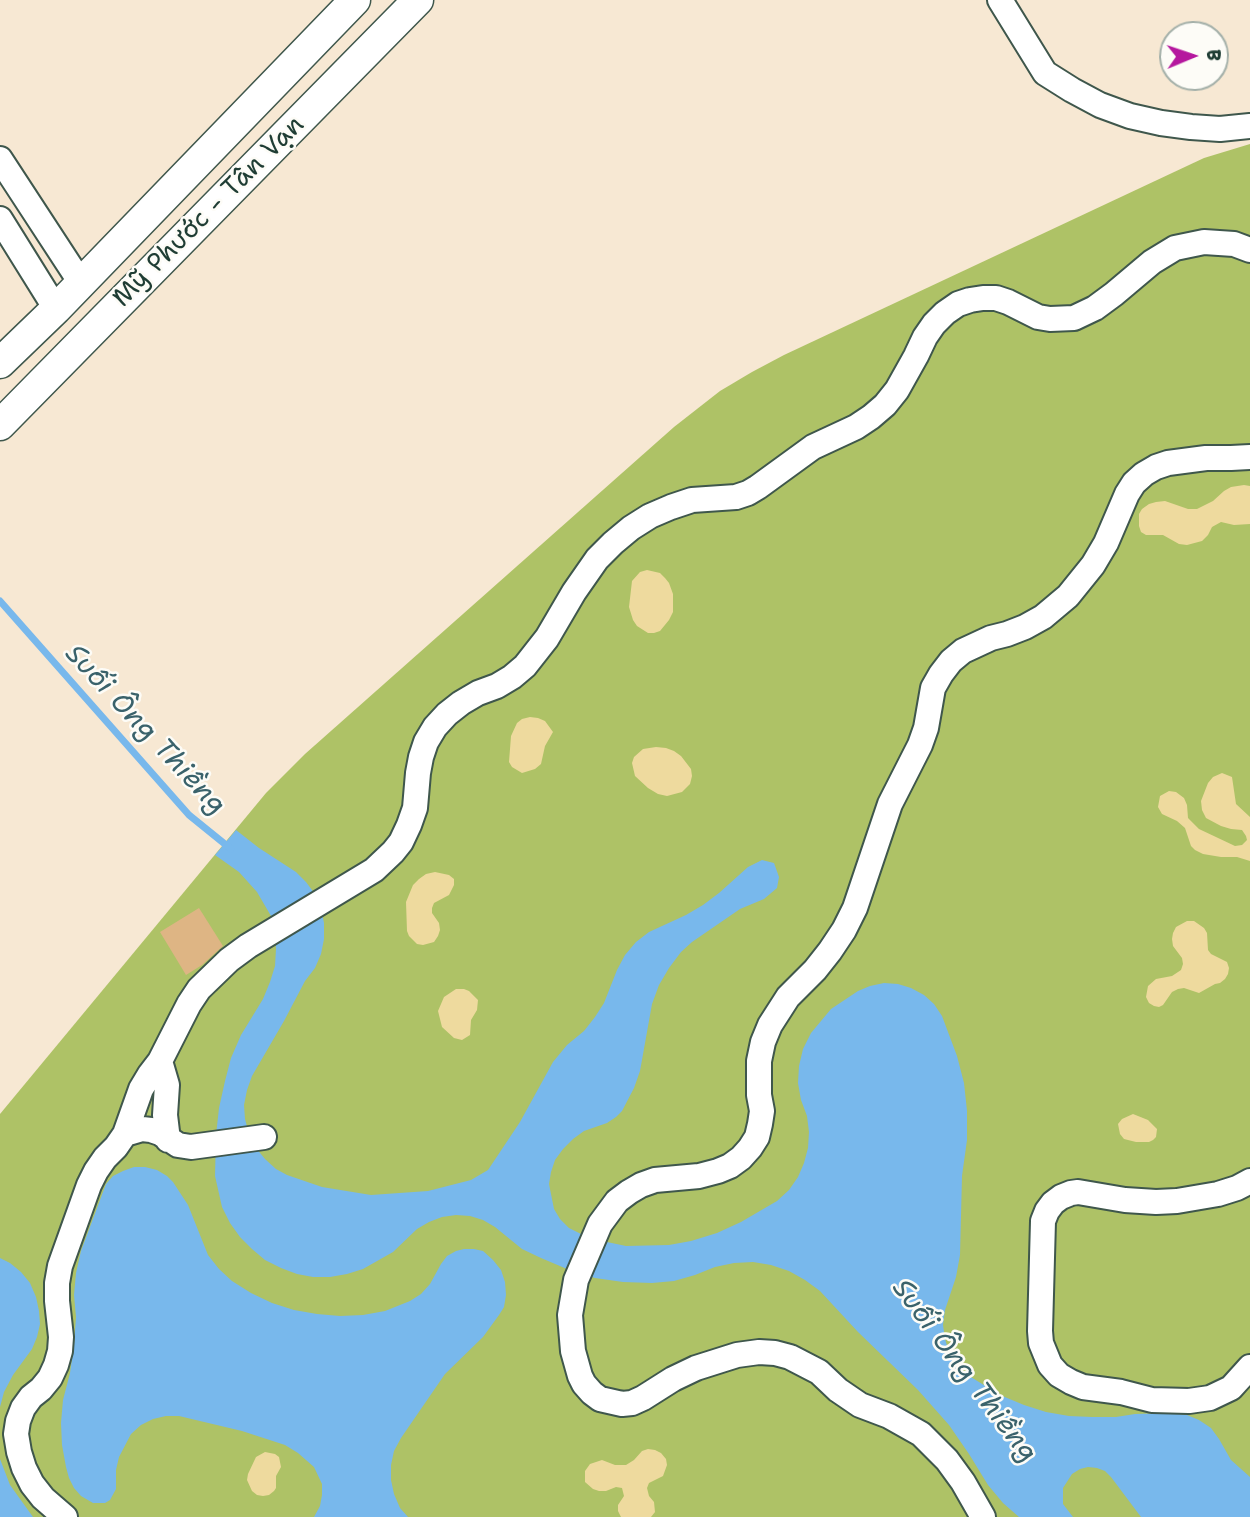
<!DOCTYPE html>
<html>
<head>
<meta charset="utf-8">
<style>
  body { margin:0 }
  #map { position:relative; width:1250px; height:1517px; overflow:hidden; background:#f7e8d3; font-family:"Shantell Sans",sans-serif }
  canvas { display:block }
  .north { position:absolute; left:1159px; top:21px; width:70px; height:70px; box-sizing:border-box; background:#fdfcf7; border:2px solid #a4b0a9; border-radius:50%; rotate:88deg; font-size:19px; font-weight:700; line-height:28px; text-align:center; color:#1f3d34 }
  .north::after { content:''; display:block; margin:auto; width:24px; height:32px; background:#b5179e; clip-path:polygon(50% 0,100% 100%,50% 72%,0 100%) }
</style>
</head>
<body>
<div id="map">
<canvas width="1250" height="1517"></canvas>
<div class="north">B</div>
</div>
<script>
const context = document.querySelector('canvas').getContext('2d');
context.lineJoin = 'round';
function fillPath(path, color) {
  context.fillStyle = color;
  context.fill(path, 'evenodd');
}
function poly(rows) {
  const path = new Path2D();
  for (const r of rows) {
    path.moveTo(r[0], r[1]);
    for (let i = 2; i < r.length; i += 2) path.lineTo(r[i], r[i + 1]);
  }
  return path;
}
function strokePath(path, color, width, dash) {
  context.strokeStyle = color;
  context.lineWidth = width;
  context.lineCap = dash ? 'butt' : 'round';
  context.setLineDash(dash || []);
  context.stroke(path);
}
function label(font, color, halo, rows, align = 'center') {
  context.font = font + ' "Shantell Sans",sans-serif';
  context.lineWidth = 5;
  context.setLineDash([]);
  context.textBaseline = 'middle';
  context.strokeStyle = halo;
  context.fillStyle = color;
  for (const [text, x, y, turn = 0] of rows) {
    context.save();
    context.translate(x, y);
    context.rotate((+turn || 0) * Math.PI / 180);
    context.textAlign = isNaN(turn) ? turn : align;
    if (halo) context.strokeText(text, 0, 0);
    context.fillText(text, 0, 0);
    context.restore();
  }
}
fillPath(poly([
  [1250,144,1250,1517,0,1517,0,1114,266,793,305,754,674,427,720,391,752,372,784,355,1204,158]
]), '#aec266');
fillPath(poly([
  [1244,485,1250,486,1250,524,1234,525,1221,522,1212,527,1208,535,1202,541,1187,545,1179,544,1163,535,1146,535,1141,532,1139,526,1139,514,1142,509,1149,504,1156,502,1165,501,1188,509,1197,509,1213,501,1224,491,1231,487],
  [647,570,660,573,665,578,669,583,673,594,673,612,669,620,660,631,654,633,648,633,637,626,633,620,629,607,632,581,640,572],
  [530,717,538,718,545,721,553,732,545,746,541,764,535,769,522,773,512,767,509,762,511,736,517,723,522,719],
  [656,747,666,748,674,751,681,756,691,769,692,776,690,784,682,792,667,796,658,794,648,788,635,776,632,763,634,757,643,749],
  [1222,773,1232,777,1236,804,1250,817,1250,861,1237,857,1221,857,1203,854,1195,850,1191,846,1185,828,1177,821,1162,814,1158,807,1160,796,1169,791,1176,792,1184,798,1187,805,1188,818,1199,829,1235,846,1242,845,1247,840,1246,836,1242,830,1231,829,1221,826,1206,818,1202,810,1201,801,1208,783,1213,777],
  [435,872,449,875,454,879,454,885,449,895,434,903,432,908,432,913,439,923,440,930,438,936,434,942,423,945,417,944,409,936,407,931,406,902,413,885,419,879,426,874],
  [1187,921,1194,921,1204,928,1207,933,1208,950,1211,954,1227,962,1229,968,1228,974,1225,979,1220,983,1215,984,1199,993,1184,988,1178,989,1172,992,1163,1005,1159,1007,1154,1006,1149,1003,1146,997,1148,986,1156,979,1172,976,1181,970,1183,964,1182,958,1173,946,1172,939,1173,933,1176,927],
  [456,989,464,989,469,991,478,1000,477,1010,471,1020,470,1035,462,1040,454,1038,442,1027,438,1011,444,997],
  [1133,1114,1148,1120,1157,1129,1156,1137,1153,1140,1149,1142,1136,1142,1124,1139,1120,1134,1118,1124,1122,1119],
  [648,1449,655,1450,661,1453,666,1459,667,1465,663,1476,649,1483,647,1488,649,1496,654,1502,655,1512,651,1517,621,1517,618,1511,618,1505,624,1496,622,1488,616,1487,606,1491,599,1491,593,1489,585,1482,585,1471,590,1464,602,1460,615,1465,626,1465,634,1460,642,1451],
  [265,1452,275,1454,279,1457,281,1467,276,1476,276,1488,274,1491,269,1495,263,1496,257,1495,252,1491,247,1480,248,1474,256,1457]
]), '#eeda9e');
fillPath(poly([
  [236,830,259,848,296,872,306,882,315,894,321,908,324,923,324,939,321,954,315,968,305,981,284,1021,252,1076,247,1090,244,1105,245,1119,249,1134,256,1148,265,1159,276,1169,287,1175,322,1187,371,1195,428,1191,471,1180,488,1170,520,1122,553,1062,567,1045,584,1031,595,1017,604,1003,617,970,625,955,636,942,649,932,686,915,703,905,719,893,748,867,762,860,774,863,779,877,777,888,764,899,740,909,692,942,681,952,669,968,659,985,652,1004,640,1071,634,1088,622,1111,616,1117,607,1123,584,1131,573,1139,563,1149,555,1160,551,1172,549,1184,554,1209,560,1219,569,1228,587,1237,607,1242,626,1246,669,1245,691,1241,717,1233,741,1222,777,1201,789,1190,798,1177,804,1163,808,1148,809,1132,807,1116,801,1100,798,1083,799,1066,803,1049,811,1033,831,1009,858,991,870,986,884,983,898,984,911,988,924,995,934,1004,942,1016,957,1056,964,1083,967,1111,967,1140,962,1176,960,1255,956,1277,945,1310,943,1325,945,1339,949,1352,957,1364,966,1374,1000,1395,1024,1405,1046,1412,1069,1416,1092,1417,1116,1417,1135,1414,1173,1413,1187,1415,1199,1420,1211,1428,1219,1439,1231,1460,1250,1477,1250,1517,1141,1517,1111,1477,1105,1471,1097,1468,1088,1467,1080,1469,1072,1474,1063,1488,1063,1504,1073,1517,1019,1517,1003,1503,988,1485,969,1454,949,1425,918,1390,858,1332,820,1291,805,1280,789,1271,771,1265,753,1262,734,1263,715,1267,695,1275,674,1281,652,1283,623,1282,595,1278,567,1269,541,1258,522,1249,495,1227,483,1220,470,1216,456,1215,442,1217,429,1222,417,1229,393,1252,363,1269,347,1274,330,1277,313,1277,297,1274,281,1268,265,1260,252,1249,240,1237,230,1223,222,1207,215,1176,216,1135,219,1108,225,1081,231,1058,241,1035,263,999,270,982,275,966,276,949,275,933,271,916,257,892,239,872,215,855],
  [134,1167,145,1167,157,1170,167,1176,173,1182,188,1205,208,1255,219,1269,232,1281,251,1293,272,1303,294,1310,317,1314,340,1316,363,1315,385,1311,410,1301,421,1294,430,1284,441,1264,447,1256,456,1251,464,1249,474,1249,483,1251,493,1260,501,1270,505,1282,506,1295,504,1307,499,1315,483,1337,445,1374,401,1438,394,1451,391,1465,391,1480,394,1494,400,1508,408,1517,314,1517,320,1506,322,1495,322,1484,314,1467,298,1453,285,1445,242,1431,179,1416,166,1416,153,1419,141,1425,131,1434,119,1457,116,1470,116,1489,110,1500,105,1503,93,1503,81,1496,74,1488,69,1478,66,1467,62,1445,61,1423,63,1400,70,1373,74,1345,76,1317,74,1295,76,1273,81,1251,106,1184,113,1176,123,1171],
  [0,1258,10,1263,21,1272,30,1283,36,1297,39,1311,40,1324,37,1337,32,1349,13,1375,4,1392,0,1407],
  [0,1459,10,1485,33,1517,0,1517]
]), '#78b8ec');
strokePath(poly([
  [0,601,189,815,231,849]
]), '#78b8ec', 7);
fillPath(poly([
  [199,908,223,946,202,965,186,975,160,932]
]), '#deb584');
const minor = poly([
  [1000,0,1045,73,1072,90,1100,105,1130,116,1161,123,1191,127,1220,129,1250,126],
  [0,159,81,283],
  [0,219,56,309],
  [160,1061,167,1085,165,1115,168,1140],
  [125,1134,142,1129,151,1130,160,1133,178,1145,191,1147,264,1137],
  [1250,1181,1237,1188,1218,1194,1177,1201,1156,1202,1125,1200,1078,1192,1071,1193,1061,1197,1053,1203,1047,1211,1043,1221,1040,1331,1041,1343,1050,1365,1059,1375,1071,1382,1083,1387,1121,1392,1152,1400,1189,1401,1210,1398,1231,1388,1250,1367],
  [65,1517,43,1498,32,1484,24,1468,19,1452,16,1434,18,1421,23,1408,31,1397,41,1389,50,1378,56,1365,60,1351,61,1337,57,1301,57,1283,60,1266,89,1185,96,1171,105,1158,116,1147,125,1134,141,1089,150,1074,160,1061,189,1004,199,989,229,960,248,946,374,870,393,852,401,842,409,825,415,808,418,773,421,757,426,742,435,727,447,714,461,703,478,693,497,686,512,677,525,666,547,638,574,592,597,559,613,543,631,528,650,516,671,507,692,500,736,497,748,493,758,487,813,447,856,427,871,417,885,405,897,390,916,356,925,337,934,324,945,313,958,304,970,300,983,298,996,298,1008,302,1038,317,1050,319,1074,318,1095,308,1114,294,1152,262,1175,248,1204,242,1234,244,1250,250],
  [983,1517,963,1482,947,1460,921,1434,889,1416,860,1405,838,1390,819,1372,790,1357,775,1353,759,1352,737,1355,696,1368,673,1379,643,1398,632,1403,622,1404,600,1399,592,1393,584,1384,580,1376,573,1351,570,1315,576,1280,600,1224,617,1201,629,1192,641,1185,655,1180,699,1176,718,1171,730,1166,741,1158,750,1148,757,1137,760,1124,762,1111,759,1095,759,1061,763,1042,770,1025,788,997,815,970,830,951,844,930,855,908,890,804,920,745,926,728,933,688,941,674,951,661,963,651,991,638,1007,634,1025,627,1043,617,1068,596,1093,565,1106,543,1127,494,1134,483,1144,474,1156,467,1168,463,1206,458,1231,458,1250,457]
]);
const major = poly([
  [0,363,56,309,355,0],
  [0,425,418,0]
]);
strokePath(minor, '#3f574c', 28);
strokePath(major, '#3f574c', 33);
strokePath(minor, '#fff', 24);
strokePath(major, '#fff', 30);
label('26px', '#1f3d34', '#fdfcf7', [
  ["Mỹ Phước - Tân Vạn",209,212,-45]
]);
label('italic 28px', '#3a626b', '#fdfcf7', [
  ["Suối Ông Thiềng",145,730,47],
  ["Suối Ông Thiềng",964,1371,53]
]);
</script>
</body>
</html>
